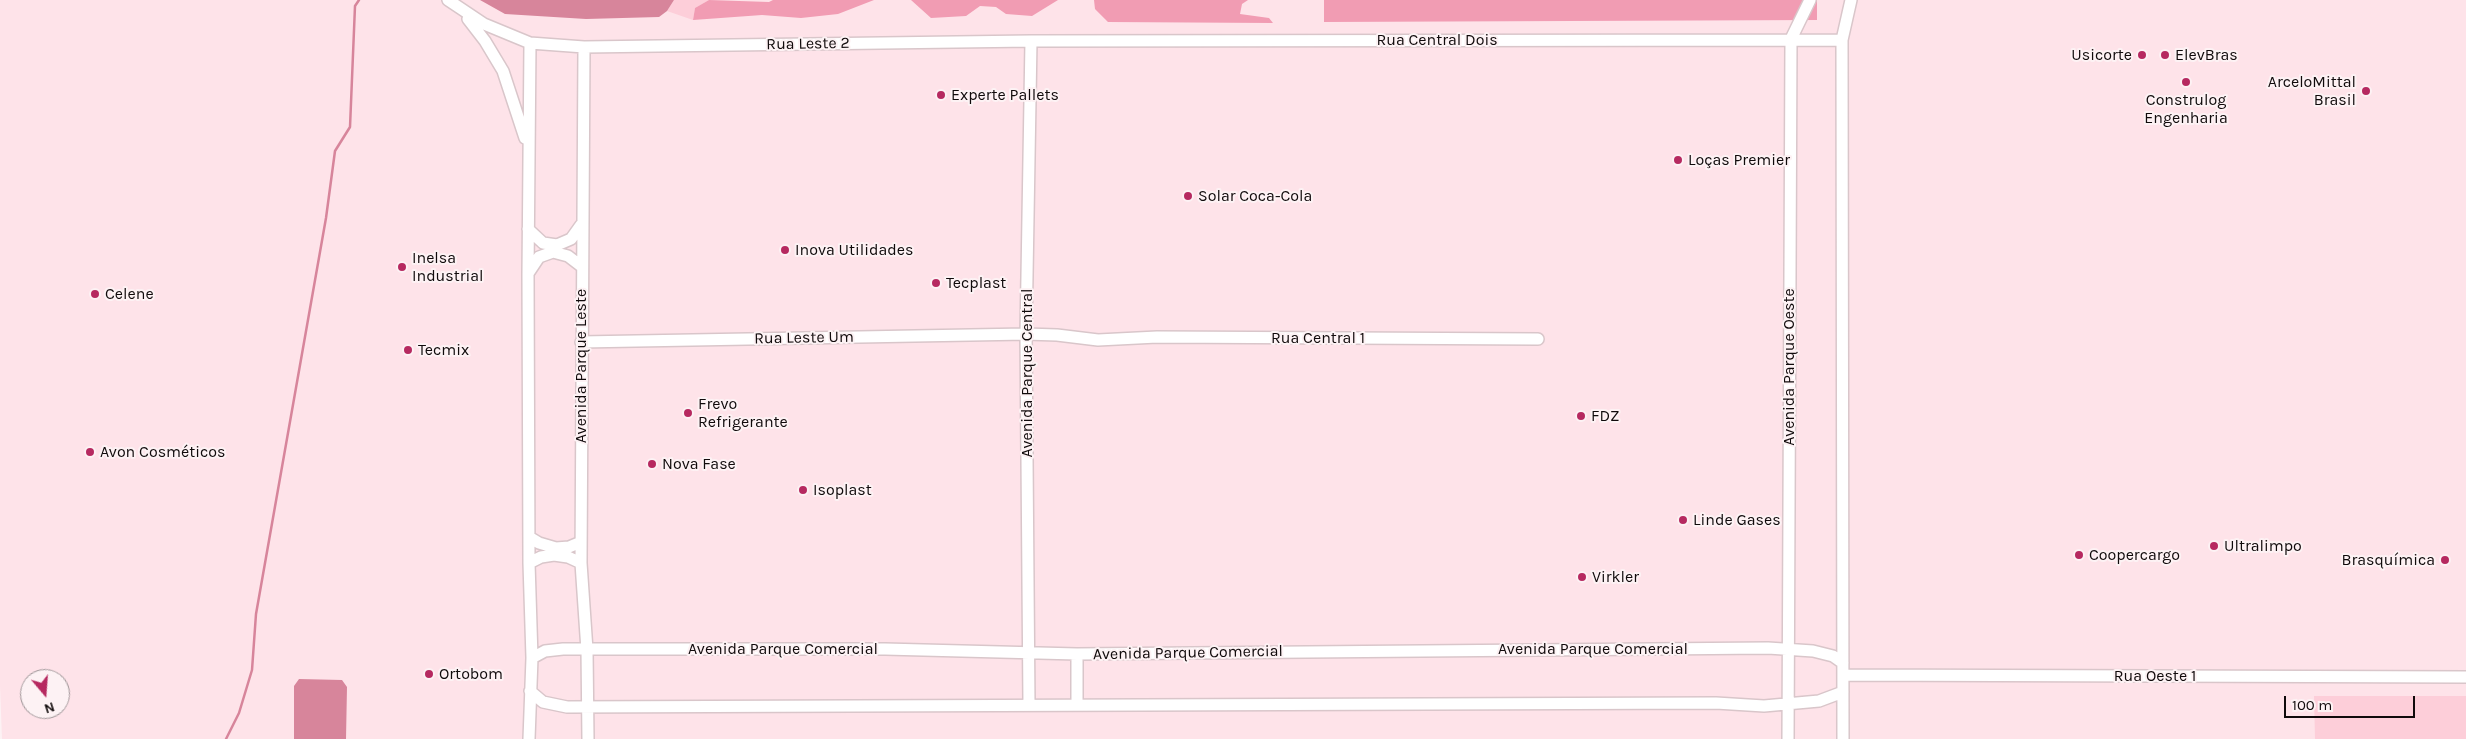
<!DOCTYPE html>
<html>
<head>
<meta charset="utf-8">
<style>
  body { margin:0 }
  #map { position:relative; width:2466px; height:739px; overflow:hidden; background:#fdf2f4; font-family:Karla,sans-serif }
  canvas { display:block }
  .north { position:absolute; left:20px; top:669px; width:50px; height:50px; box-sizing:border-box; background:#fdf2f4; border:1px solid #9e9597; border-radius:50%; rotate:162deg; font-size:14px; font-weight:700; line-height:20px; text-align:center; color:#100a0b }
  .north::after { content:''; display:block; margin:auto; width:18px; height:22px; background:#b62960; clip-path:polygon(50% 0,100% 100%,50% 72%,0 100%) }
  .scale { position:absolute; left:2284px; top:696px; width:131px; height:22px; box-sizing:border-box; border:2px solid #100a0b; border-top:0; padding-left:6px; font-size:15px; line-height:18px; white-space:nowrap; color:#100a0b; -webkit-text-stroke:4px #fdf2f4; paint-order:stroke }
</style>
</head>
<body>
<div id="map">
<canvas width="2466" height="739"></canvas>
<div class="north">N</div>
<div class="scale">100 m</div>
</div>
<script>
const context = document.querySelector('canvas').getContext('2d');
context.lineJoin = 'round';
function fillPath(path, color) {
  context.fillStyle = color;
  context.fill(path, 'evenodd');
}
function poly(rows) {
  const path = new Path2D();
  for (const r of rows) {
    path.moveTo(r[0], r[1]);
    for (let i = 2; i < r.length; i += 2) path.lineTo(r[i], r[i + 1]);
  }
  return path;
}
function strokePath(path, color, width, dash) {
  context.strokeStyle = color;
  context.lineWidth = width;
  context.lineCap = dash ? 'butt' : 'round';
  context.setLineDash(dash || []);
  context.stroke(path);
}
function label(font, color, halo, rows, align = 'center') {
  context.font = font + ' Karla,sans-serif';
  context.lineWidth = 4;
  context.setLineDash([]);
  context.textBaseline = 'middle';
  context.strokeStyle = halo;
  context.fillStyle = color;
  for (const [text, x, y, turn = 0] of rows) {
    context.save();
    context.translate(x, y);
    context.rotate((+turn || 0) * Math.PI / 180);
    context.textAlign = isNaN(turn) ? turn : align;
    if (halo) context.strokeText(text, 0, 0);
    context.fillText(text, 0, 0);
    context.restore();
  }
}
fillPath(poly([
  [0,0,2466,0,2466,739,2,739,0,686],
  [30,679,60,679,60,709,30,709]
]), '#fee3e9');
fillPath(poly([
  [674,0,709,0,695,8,693,20,667,11],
  [2314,696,2466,696,2466,739,2315,739]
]), '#fdced9');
fillPath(poly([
  [709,0,769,2,773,0,874,0,838,14,801,18,762,15,693,20,695,8],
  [911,0,1058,0,1032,16,1006,14,996,7,980,6,966,16,931,18],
  [1094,0,1248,0,1242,4,1240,14,1269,18,1273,23,1108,22,1095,9],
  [1324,0,1817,0,1817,20,1324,22]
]), '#f19cb3');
fillPath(poly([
  [480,0,674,0,667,11,659,17,586,19,505,14],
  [299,679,342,680,347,687,346,739,294,739,294,686]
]), '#d7859b');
strokePath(poly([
  [226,739,239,713,252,670,256,614,326,218,335,151,350,127,355,6,359,0]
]), '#d7859b', 2.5);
const minor = poly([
  [448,0,484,24,530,43,584,47,1031,41,1842,40],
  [468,19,485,41,503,71,525,138],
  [584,47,581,563,587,650,588,739],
  [528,229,543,243,557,245,571,239,581,225],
  [529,272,539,257,553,252,568,256,581,266],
  [581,342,1026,334,1057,335,1098,340,1157,337,1538,339],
  [529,537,539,543,556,548,569,547,581,542],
  [529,563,541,557,554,555,568,557,581,563],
  [532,658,545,651,563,649,885,649,1077,654,1768,648,1813,651,1833,656,1843,663],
  [1843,675,2466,677],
  [530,691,543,702,567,707,1716,703,1764,706,1819,701,1843,692],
  [1029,705,1026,334,1031,41],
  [1077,705,1077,654],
  [529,739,532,658,529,563,528,274,530,43],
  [1788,739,1791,39,1810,0],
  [1843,739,1842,40,1851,0]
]);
strokePath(minor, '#d9c6ca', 14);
strokePath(minor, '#fff', 11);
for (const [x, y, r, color] of [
  [2142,55,5,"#b62960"],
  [2165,55,5,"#b62960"],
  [2186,82,5,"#b62960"],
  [2366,91,5,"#b62960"],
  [941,95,5,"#b62960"],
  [1678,160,5,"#b62960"],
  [1188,196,5,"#b62960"],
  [785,250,5,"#b62960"],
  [402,267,5,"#b62960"],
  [936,283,5,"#b62960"],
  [95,294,5,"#b62960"],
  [408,350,5,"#b62960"],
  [688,413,5,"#b62960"],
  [1581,416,5,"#b62960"],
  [90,452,5,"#b62960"],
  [652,464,5,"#b62960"],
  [803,490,5,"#b62960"],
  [1683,520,5,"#b62960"],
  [2214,546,5,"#b62960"],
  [2079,555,5,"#b62960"],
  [2445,560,5,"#b62960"],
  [1582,577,5,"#b62960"],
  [429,674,5,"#b62960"]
]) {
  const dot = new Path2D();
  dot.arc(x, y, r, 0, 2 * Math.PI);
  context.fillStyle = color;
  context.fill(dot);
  strokePath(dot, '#fdf2f4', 2);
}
label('16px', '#100a0b', '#fdf2f4', [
  ["Rua Central Dois",1437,40],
  ["Rua Leste 2",808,44,-1],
  ["Rua Leste Um",804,338,-1],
  ["Rua Central 1",1318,338],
  ["Avenida Parque Leste",581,366,-90],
  ["Avenida Parque Oeste",1789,367,-90],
  ["Avenida Parque Central",1027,373,-90],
  ["Avenida Parque Comercial",783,649],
  ["Avenida Parque Comercial",1593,649],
  ["Avenida Parque Comercial",1188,653,-1],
  ["Rua Oeste 1",2155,676]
]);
label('16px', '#100a0b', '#fdf2f4', [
  ["Usicorte",2132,55,"right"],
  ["ElevBras",2175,55],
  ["ArceloMittal",2356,82,"right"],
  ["Brasil",2356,100,"right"],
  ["Experte Pallets",951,95],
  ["Construlog",2186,100,"center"],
  ["Engenharia",2186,118,"center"],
  ["Loças Premier",1688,160],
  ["Solar Coca-Cola",1198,196],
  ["Inova Utilidades",795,250],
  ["Inelsa",412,258],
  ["Industrial",412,276],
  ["Tecplast",946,283],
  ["Celene",105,294],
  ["Tecmix",418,350],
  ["Frevo",698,404],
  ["Refrigerante",698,422],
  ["FDZ",1591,416],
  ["Avon Cosméticos",100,452],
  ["Nova Fase",662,464],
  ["Isoplast",813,490],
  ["Linde Gases",1693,520],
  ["Ultralimpo",2224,546],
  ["Coopercargo",2089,555],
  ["Brasquímica",2435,560,"right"],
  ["Virkler",1592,577],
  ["Ortobom",439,674]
], 'left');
</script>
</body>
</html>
